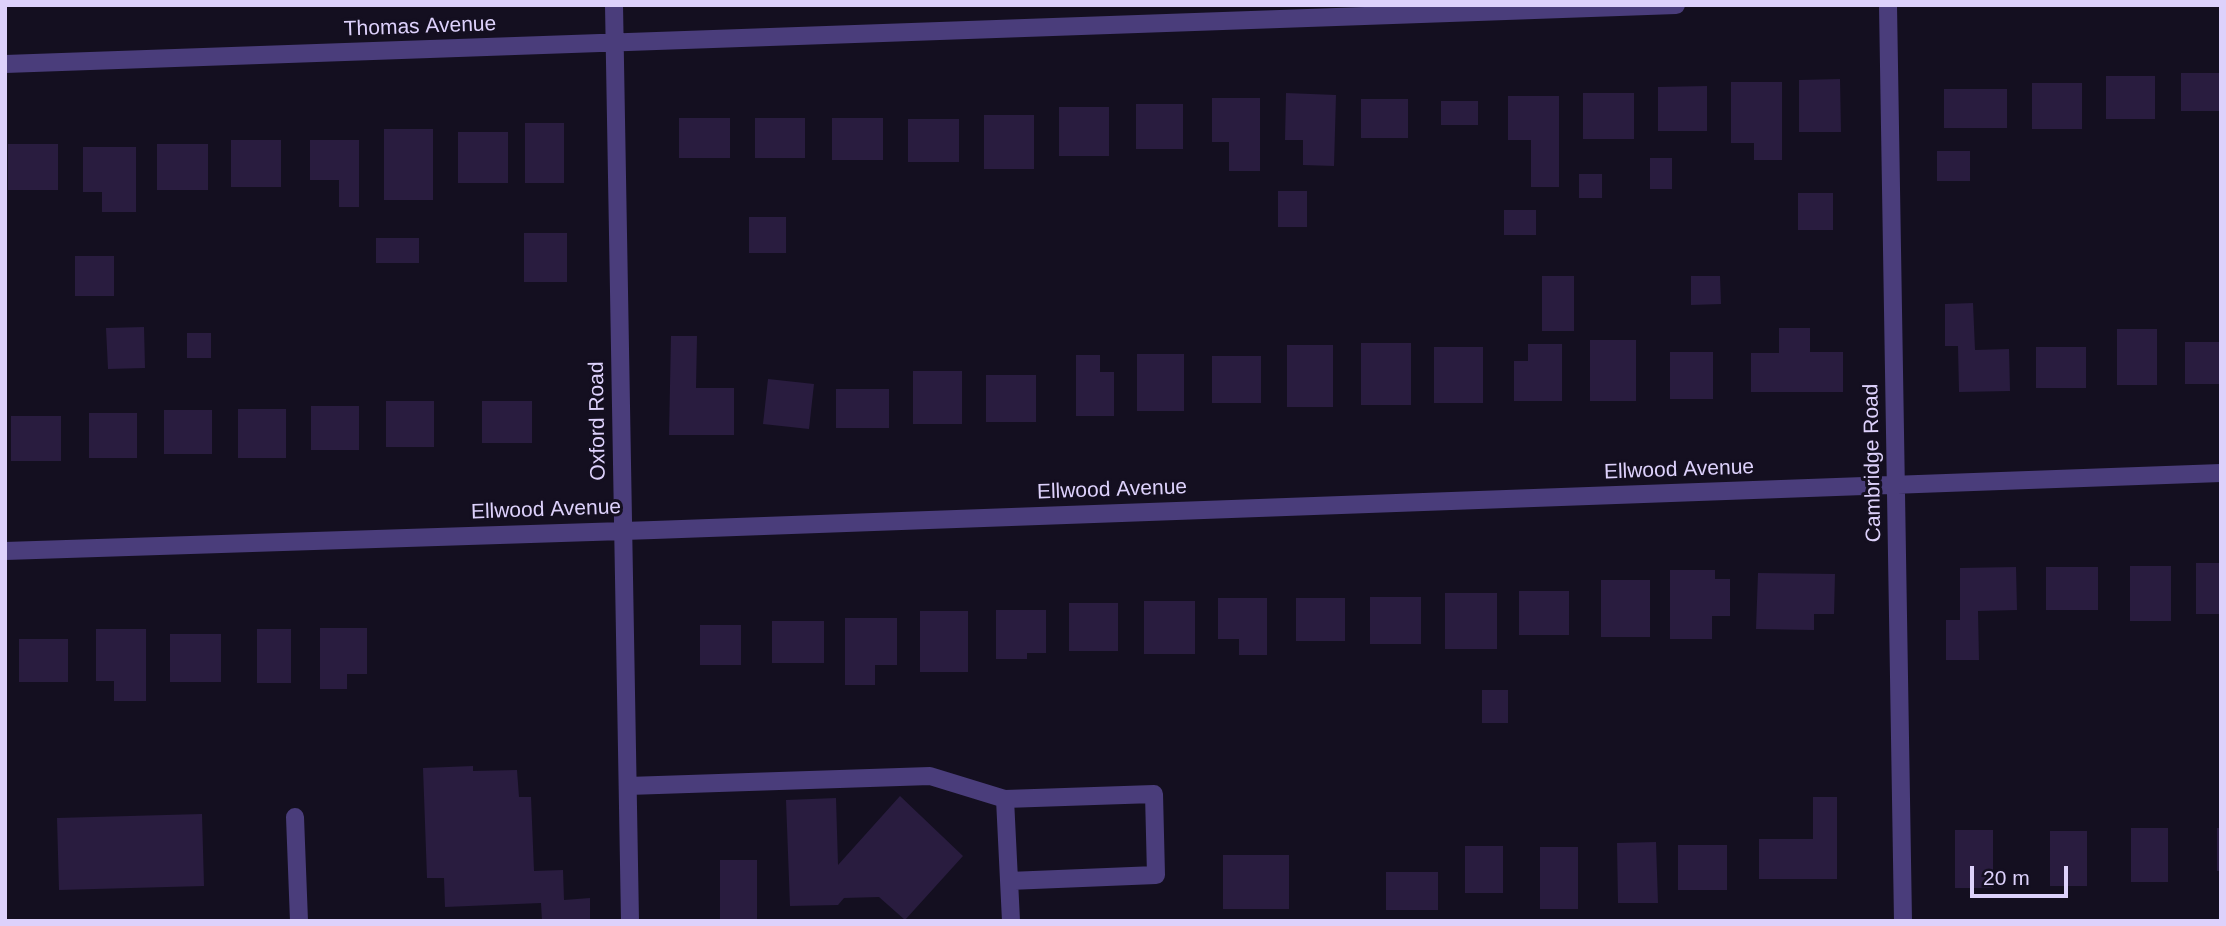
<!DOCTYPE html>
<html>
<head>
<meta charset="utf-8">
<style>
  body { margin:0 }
  #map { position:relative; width:2226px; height:926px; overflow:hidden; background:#140f20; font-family:Helvetica,sans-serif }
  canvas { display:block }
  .frame { position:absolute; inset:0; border:7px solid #ddd1fb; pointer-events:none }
  .scale { position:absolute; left:1970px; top:866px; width:98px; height:32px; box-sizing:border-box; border:4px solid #ddd1fb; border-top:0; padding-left:9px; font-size:21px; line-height:24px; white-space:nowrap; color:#ddd1fb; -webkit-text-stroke:5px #140f20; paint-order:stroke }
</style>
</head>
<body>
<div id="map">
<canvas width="2226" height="926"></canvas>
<div class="frame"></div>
<div class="scale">20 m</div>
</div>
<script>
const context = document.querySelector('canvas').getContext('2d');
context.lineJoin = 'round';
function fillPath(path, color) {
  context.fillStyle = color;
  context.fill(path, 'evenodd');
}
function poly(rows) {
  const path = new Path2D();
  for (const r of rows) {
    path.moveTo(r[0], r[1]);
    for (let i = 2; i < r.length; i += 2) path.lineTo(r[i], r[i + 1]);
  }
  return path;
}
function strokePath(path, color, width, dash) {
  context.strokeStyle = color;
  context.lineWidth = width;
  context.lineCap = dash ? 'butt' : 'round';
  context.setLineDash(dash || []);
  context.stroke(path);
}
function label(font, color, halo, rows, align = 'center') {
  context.font = font + ' Helvetica,sans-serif';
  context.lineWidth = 6;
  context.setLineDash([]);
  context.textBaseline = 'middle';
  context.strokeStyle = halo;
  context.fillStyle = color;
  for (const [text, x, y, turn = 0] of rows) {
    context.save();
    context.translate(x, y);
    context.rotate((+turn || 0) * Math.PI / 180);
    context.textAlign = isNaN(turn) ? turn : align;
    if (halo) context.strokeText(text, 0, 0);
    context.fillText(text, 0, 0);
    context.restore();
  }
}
fillPath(poly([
  [2181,73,2221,73,2221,111,2181,111],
  [2106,76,2155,76,2155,119,2106,119],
  [1840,79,1841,132,1799,132,1799,80],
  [1731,82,1782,82,1782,160,1754,160,1754,143,1731,143],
  [2032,83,2082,83,2082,129,2032,129],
  [1707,86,1707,131,1658,131,1658,87],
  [1944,89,2007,89,2007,128,1944,128],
  [1286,93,1336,95,1334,166,1303,165,1303,140,1285,140],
  [1583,93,1634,93,1634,139,1583,139],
  [1508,96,1559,96,1559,187,1531,187,1531,140,1508,140],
  [1212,98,1260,98,1260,171,1229,171,1229,142,1212,142],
  [1361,99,1408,99,1408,138,1361,138],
  [1441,101,1478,101,1478,125,1441,125],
  [1136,104,1183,104,1183,149,1136,149],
  [1059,107,1109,107,1109,156,1059,156],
  [984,115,1034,115,1034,169,984,169],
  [679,118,730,118,730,158,679,158],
  [755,118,805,118,805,158,755,158],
  [832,118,883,118,883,160,832,160],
  [908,119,959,119,959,162,908,162],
  [525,123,564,123,564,183,525,183],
  [384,129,433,129,433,200,384,200],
  [458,132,508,132,508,183,458,183],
  [231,140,281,140,281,187,231,187],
  [310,140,359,140,359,207,339,207,339,180,310,180],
  [8,144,58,144,58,190,8,190],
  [157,144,208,144,208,190,157,190],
  [83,147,136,147,136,212,102,212,102,192,83,192],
  [1937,151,1970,151,1970,181,1937,181],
  [1650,158,1672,158,1672,189,1650,189],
  [1579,174,1602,174,1602,198,1579,198],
  [1278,191,1307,191,1307,227,1278,227],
  [1798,193,1833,193,1833,230,1798,230],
  [1504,210,1536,210,1536,235,1504,235],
  [749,217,786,217,786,253,749,253],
  [524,233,567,233,567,282,524,282],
  [376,238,419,238,419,263,376,263],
  [75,256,114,256,114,296,75,296],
  [1542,276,1574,276,1574,331,1542,331],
  [1691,276,1720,276,1721,304,1691,305],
  [1973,303,1975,350,2009,349,2010,391,1959,392,1958,346,1945,346,1945,304],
  [144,327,145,368,108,369,106,328],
  [1779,328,1810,328,1810,352,1843,352,1843,392,1751,392,1751,353,1779,353],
  [2117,329,2157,329,2157,385,2117,385],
  [187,333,211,333,211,358,187,358],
  [671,336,697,336,696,388,734,388,734,435,669,435],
  [1590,340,1636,340,1636,401,1590,401],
  [2185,342,2221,342,2221,384,2185,384],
  [1361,343,1411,343,1411,405,1361,405],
  [1528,344,1562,344,1562,401,1514,401,1514,361,1528,361],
  [1287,345,1333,345,1333,407,1287,407],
  [1434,347,1483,347,1483,403,1434,403],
  [2036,347,2086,347,2086,388,2036,388],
  [1670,352,1713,352,1713,399,1670,399],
  [1137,354,1184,354,1184,411,1137,411],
  [1076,355,1100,355,1100,372,1114,372,1114,416,1076,416],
  [1212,356,1261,356,1261,403,1212,403],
  [913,371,962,371,962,424,913,424],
  [986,375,1036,375,1036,422,986,422],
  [768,379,814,384,809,429,763,424],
  [836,389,889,389,889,428,836,428],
  [386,401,434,401,434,447,386,447],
  [482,401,532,401,532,443,482,443],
  [311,406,359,406,359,450,311,450],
  [238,409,286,409,286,458,238,458],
  [164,410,212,410,212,454,164,454],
  [89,413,137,413,137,458,89,458],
  [11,416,61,416,61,461,11,461],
  [2196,563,2221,563,2221,614,2196,614],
  [2130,566,2171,566,2171,621,2130,621],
  [2016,567,2017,610,1978,611,1979,660,1946,660,1946,620,1960,620,1960,568],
  [2046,567,2098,567,2098,610,2046,610],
  [1670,570,1715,570,1715,579,1730,579,1730,616,1712,616,1712,639,1670,639],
  [1758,573,1835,574,1834,614,1814,614,1814,630,1756,629],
  [1601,580,1650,580,1650,637,1601,637],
  [1519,591,1569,591,1569,635,1519,635],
  [1445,593,1497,593,1497,649,1445,649],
  [1370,597,1421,597,1421,644,1370,644],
  [1218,598,1267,598,1267,655,1239,655,1239,639,1218,639],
  [1296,598,1345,598,1345,641,1296,641],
  [1144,601,1195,601,1195,654,1144,654],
  [1069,603,1118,603,1118,651,1069,651],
  [996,610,1046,610,1046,653,1027,653,1027,659,996,659],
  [920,611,968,611,968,672,920,672],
  [845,618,897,618,897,665,875,665,875,685,845,685],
  [772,621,824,621,824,663,772,663],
  [700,625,741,625,741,665,700,665],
  [320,628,367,628,367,674,347,674,347,689,320,689],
  [96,629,146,629,146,701,114,701,114,681,96,681],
  [257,629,291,629,291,683,257,683],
  [170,634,221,634,221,682,170,682],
  [19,639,68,639,68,682,19,682],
  [1482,690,1508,690,1508,723,1482,723],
  [473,766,473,771,517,770,519,797,531,797,534,871,563,870,564,900,590,898,590,921,542,921,541,903,445,907,444,878,427,878,423,768],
  [900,796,963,856,905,920,879,897,844,898,838,905,790,906,786,800,836,798,838,865],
  [1813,797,1837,797,1837,879,1759,879,1759,839,1813,839],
  [202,814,204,886,59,890,57,818],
  [2131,828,2168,828,2168,882,2131,882],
  [2217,828,2221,828,2221,871,2217,871],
  [1955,830,1993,830,1993,888,1955,888],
  [2050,831,2087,831,2087,886,2050,886],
  [1656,842,1658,903,1618,903,1617,843],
  [1678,845,1727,845,1727,890,1678,890],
  [1465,846,1503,846,1503,893,1465,893],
  [1540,847,1578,847,1578,909,1540,909],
  [1223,855,1289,855,1289,909,1223,909],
  [720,860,757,860,757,920,720,920],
  [1386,872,1438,872,1438,910,1386,910]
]), '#291c3f');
strokePath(poly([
  [614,5,630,921],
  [1888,5,1903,921],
  [5,64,1676,5],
  [5,551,654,530,2221,473],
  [628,786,930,776,1005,799,1011,921],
  [1005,799,1154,794,1156,875,1009,881],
  [295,817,299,921]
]), '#4a3d7b', 18);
label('21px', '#ddd1fb', '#140f20', [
  ["Thomas Avenue",420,27,-2],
  ["Oxford Road",598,421,-91],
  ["Cambridge Road",1873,463,-91],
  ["Ellwood Avenue",1679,470,-2],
  ["Ellwood Avenue",1112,490,-2],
  ["Ellwood Avenue",546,510,-2]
]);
</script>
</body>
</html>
